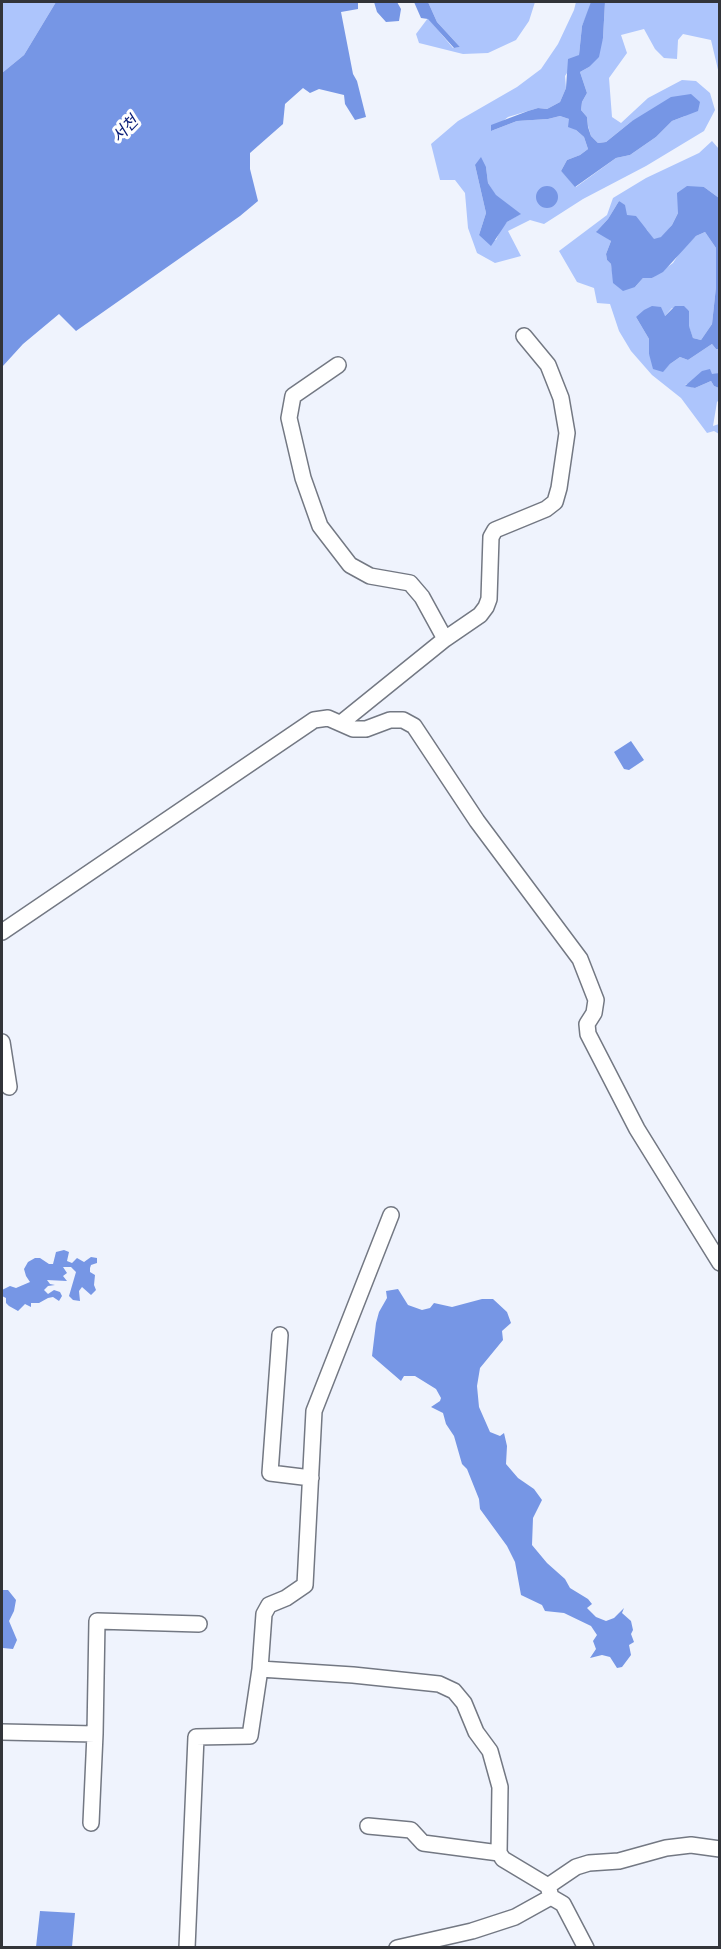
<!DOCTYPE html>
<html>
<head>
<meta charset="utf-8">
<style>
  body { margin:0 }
  #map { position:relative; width:721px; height:1949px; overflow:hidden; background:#eff3fd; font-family:Commissioner,sans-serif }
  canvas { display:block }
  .frame { position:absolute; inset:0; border:3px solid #323439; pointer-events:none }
</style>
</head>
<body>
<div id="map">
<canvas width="721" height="1949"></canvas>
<div class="frame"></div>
</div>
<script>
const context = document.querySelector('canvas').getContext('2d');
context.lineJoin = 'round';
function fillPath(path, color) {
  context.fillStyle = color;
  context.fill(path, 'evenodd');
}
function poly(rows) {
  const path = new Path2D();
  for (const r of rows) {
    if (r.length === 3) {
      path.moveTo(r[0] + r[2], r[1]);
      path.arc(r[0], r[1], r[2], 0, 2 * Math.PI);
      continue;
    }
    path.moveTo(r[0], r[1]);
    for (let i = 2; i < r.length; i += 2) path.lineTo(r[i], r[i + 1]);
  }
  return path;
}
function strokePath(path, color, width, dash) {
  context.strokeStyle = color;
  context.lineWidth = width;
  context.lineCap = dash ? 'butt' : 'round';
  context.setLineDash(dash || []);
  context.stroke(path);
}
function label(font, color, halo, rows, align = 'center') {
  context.font = font + ' Commissioner,"Noto Sans KR",sans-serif';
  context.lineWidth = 6;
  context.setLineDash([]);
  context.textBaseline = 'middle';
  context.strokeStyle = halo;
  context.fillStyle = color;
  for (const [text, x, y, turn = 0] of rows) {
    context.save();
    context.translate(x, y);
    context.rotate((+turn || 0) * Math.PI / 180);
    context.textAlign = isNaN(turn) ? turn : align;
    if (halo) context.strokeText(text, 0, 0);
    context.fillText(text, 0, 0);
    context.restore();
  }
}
fillPath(poly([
  [2,2,56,2,24,55,2,73],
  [428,2,535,2,529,21,516,40,488,53,463,54,419,43,416,34,428,18,453,48,460,47,437,22],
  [576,2,592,3,582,26,579,55,565,76,566,88,560,102,547,109,538,108,508,117,491,131,517,121,548,119,560,116,569,119,576,130,584,137,588,149,580,155,567,160,561,171,576,187,616,158,630,155,656,137,672,121,685,116,632,121,606,142,598,143,591,136,588,126,587,117,581,110,582,102,587,93,580,72,589,67,603,38,605,2,719,2,719,74,711,40,683,34,678,40,677,59,664,58,655,49,644,29,621,35,627,53,609,78,612,117,621,123,648,98,682,80,696,81,710,93,715,110,704,131,646,166,583,199,544,224,530,220,508,231,521,256,495,263,477,253,468,228,465,193,455,180,440,180,431,144,458,121,517,87,541,69,558,44,574,10],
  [475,165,486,167,488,183,496,196,520,214,507,222,501,229,496,240,479,235,486,213],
  [712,141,719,149,719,198,704,187,678,205,678,213,672,225,662,237,654,240,647,230,627,216,619,201,608,219,597,231,611,241,606,254,607,260,611,264,614,283,635,287,643,278,652,278,673,263,680,252,696,236,705,232,716,248,716,287,712,324,701,340,693,338,689,327,689,311,672,308,665,316,636,317,649,339,649,354,663,371,670,364,680,357,688,360,712,344,716,349,719,349,719,373,685,385,695,388,711,381,714,386,719,388,719,400,717,402,713,426,719,424,719,434,714,431,707,433,681,398,652,375,631,351,619,331,610,304,597,303,594,288,577,282,559,251,607,215,613,198,646,178,699,153]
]), '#adc5fc');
fillPath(poly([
  [56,2,358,2,358,9,341,12,353,74,357,81,366,117,355,120,345,104,344,95,319,89,310,93,303,88,285,104,283,124,250,153,250,169,258,201,240,216,76,331,59,314,23,344,2,367,2,73,24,55],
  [374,2,397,2,401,9,399,21,386,22,377,12],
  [414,2,428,2,437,22,460,47,454,48,428,19,421,18],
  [591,2,605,2,603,38,599,57,589,67,580,72,587,93,582,102,581,110,587,117,588,127,591,136,598,143,606,142,632,121,671,97,691,94,700,102,698,111,672,121,656,137,630,155,616,158,575,187,561,171,567,160,580,155,588,149,584,137,576,130,568,127,569,119,560,116,548,119,517,121,491,131,491,125,528,111,538,108,547,109,560,102,566,88,568,59,579,55,582,26],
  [481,157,486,167,488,183,496,195,521,214,507,222,491,246,479,235,486,213,475,165],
  [687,186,704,187,719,198,719,349,716,349,712,344,688,360,680,357,670,364,663,372,653,369,649,354,649,339,636,317,644,310,652,306,661,307,665,316,675,306,684,306,689,311,689,326,693,338,701,340,712,324,716,287,716,248,705,232,696,236,663,272,652,278,643,278,635,287,623,291,613,283,611,264,607,260,606,254,611,241,596,232,608,219,619,201,625,205,627,215,636,216,654,239,661,237,672,225,678,213,677,193],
  [547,197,11],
  [710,369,712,374,719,373,719,388,714,386,711,381,695,388,685,386,702,371],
  [631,741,644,760,629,770,624,769,614,752],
  [64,1250,69,1252,67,1261,72,1263,77,1258,84,1262,91,1257,97,1258,97,1263,91,1265,90,1268,90,1272,95,1275,94,1285,96,1290,91,1295,82,1287,79,1291,80,1301,73,1300,69,1296,76,1272,71,1267,63,1267,67,1273,63,1276,67,1281,47,1280,50,1284,55,1285,48,1286,44,1290,48,1294,54,1290,60,1292,62,1296,59,1301,53,1297,48,1298,39,1303,31,1303,31,1307,25,1304,18,1311,9,1306,6,1303,6,1298,2,1296,2,1290,10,1286,16,1288,30,1282,26,1276,24,1269,28,1262,35,1258,40,1258,49,1264,53,1264,56,1252],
  [398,1289,408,1305,422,1310,430,1308,434,1303,452,1307,482,1299,493,1299,507,1312,511,1323,502,1331,503,1340,480,1368,477,1386,479,1407,490,1432,500,1436,504,1433,507,1446,506,1464,518,1478,534,1489,542,1500,533,1518,532,1545,547,1563,565,1579,570,1588,588,1599,592,1604,587,1608,596,1617,606,1621,614,1618,624,1608,622,1613,631,1621,633,1630,631,1634,634,1642,629,1645,631,1655,622,1667,617,1668,610,1657,602,1655,590,1658,596,1649,593,1641,597,1635,591,1626,564,1613,545,1611,542,1605,521,1595,515,1562,507,1546,480,1509,479,1499,467,1469,462,1464,454,1436,446,1424,443,1413,431,1407,440,1401,441,1398,436,1389,415,1376,404,1376,401,1381,372,1356,376,1323,379,1312,387,1298,386,1291],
  [2,1590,8,1590,16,1600,14,1611,9,1621,17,1640,13,1649,3,1648,2,1650],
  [40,1911,75,1913,72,1947,36,1947]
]), '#7696e5');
const minor = poly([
  [338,365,293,396,289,418,303,478,320,526,350,565,370,576,410,583,422,597,445,639],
  [341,723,445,639,480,615,486,607,489,599,491,537,495,530,546,509,555,502,559,488,567,433,561,398,548,365,524,336],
  [2,932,314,720,328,718,353,729,366,729,390,720,403,720,414,726,477,821,580,959,596,1000,594,1013,587,1024,588,1034,637,1129,720,1263],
  [2,1042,9,1087],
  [280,1335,270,1473,311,1478],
  [260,1669,353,1675,439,1684,454,1691,464,1703,476,1732,490,1751,500,1787,499,1853,503,1859,548,1886,551,1897],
  [2,1732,95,1734,97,1621,199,1624],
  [91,1823,95,1734],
  [368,1826,411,1830,423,1843,499,1853],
  [548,1886,576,1867,589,1863,619,1861,666,1848,691,1845,720,1849],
  [187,1948,196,1737,250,1736,260,1669,264,1614,269,1605,286,1598,305,1585,314,1411,391,1215],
  [397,1948,472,1931,515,1917,551,1897,563,1904,586,1948]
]);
strokePath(minor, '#737883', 18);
strokePath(minor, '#fff', 15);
label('italic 16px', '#0d207a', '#fff', [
  ["서천",125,129,-46]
]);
</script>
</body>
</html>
